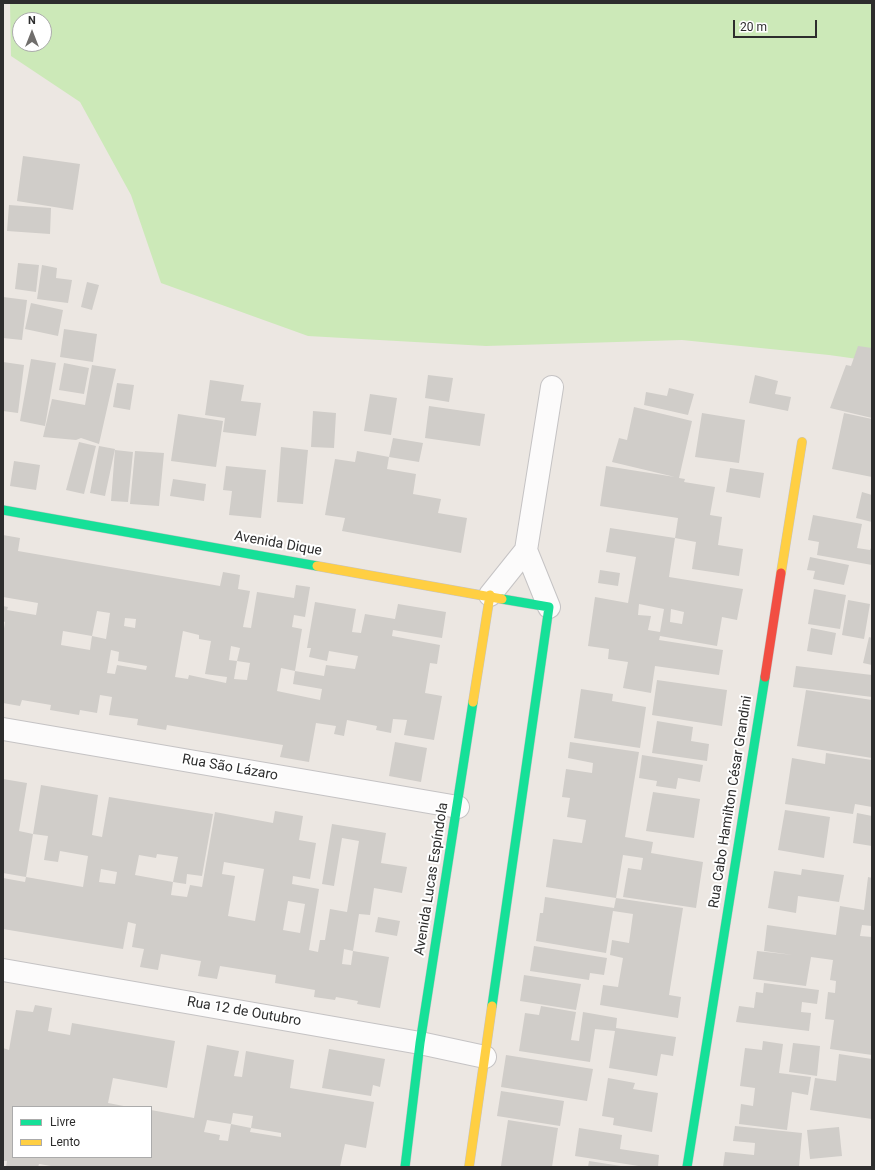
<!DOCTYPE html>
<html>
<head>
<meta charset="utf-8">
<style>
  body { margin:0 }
  #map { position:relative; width:875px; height:1170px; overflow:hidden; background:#ece7e2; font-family:Roboto,sans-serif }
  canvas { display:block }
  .frame { position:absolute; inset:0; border:4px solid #2d2d2d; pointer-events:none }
  .legend { position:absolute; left:12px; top:1106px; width:140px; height:52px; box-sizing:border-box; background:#fff; border:1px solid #ababab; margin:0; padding:5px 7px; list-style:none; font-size:12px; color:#2d2d2d }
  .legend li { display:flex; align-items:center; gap:8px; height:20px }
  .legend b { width:20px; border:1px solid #ababab }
  .north { position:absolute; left:12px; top:12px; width:40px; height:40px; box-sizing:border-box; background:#fff; border:1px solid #ababab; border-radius:50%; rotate:0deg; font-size:11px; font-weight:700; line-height:16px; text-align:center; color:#2d2d2d }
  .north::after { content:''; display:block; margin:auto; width:14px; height:18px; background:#706e6c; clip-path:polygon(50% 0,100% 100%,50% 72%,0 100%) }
  .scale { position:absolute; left:733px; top:20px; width:84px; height:18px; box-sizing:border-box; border:2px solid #2d2d2d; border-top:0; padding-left:5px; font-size:12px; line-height:14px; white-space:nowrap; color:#2d2d2d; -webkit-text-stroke:3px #fff; paint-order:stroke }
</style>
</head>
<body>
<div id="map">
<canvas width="875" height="1170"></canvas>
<div class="frame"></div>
<ul class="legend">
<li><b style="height:5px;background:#16e098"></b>Livre</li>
<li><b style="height:5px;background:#ffcf43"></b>Lento</li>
</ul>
<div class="north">N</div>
<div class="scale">20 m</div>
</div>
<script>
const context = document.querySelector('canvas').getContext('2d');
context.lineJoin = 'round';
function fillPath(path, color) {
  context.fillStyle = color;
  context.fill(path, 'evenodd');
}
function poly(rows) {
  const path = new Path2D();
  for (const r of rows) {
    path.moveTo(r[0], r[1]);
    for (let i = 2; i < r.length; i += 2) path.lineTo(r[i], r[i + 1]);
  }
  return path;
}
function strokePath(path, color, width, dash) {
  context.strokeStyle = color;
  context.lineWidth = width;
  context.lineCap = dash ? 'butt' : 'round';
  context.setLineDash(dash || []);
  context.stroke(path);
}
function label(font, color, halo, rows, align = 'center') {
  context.font = font + ' Roboto,sans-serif';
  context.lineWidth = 4;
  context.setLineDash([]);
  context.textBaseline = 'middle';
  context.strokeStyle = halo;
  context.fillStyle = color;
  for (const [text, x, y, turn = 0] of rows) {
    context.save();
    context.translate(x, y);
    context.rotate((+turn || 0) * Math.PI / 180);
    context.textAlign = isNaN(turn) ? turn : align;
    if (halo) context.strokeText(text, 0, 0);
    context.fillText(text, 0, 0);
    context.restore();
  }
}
fillPath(poly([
  [10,3,872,3,872,361,829,355,682,340,486,346,308,336,161,283,131,195,80,102,11,56],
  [20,20,44,20,44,44,20,44]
]), '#cce9b8');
fillPath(poly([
  [23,156,80,164,73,210,17,201],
  [9,205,51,208,50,234,7,231],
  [18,263,39,265,36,292,15,289],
  [42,265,57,268,56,278,72,280,68,303,37,299],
  [87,282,99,285,92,310,81,307],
  [3,297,27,300,22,340,3,338],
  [31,303,63,310,58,336,25,329],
  [64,329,97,334,93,362,60,357],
  [858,346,872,348,872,418,830,408,846,365,851,366],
  [31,359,56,363,45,426,20,421],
  [3,362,24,365,18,413,3,411],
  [64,363,89,368,84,394,59,390],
  [92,365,116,369,99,444,81,438,76,440,43,437,52,399,85,405],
  [428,375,453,378,449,402,425,398],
  [755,375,778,381,775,394,791,397,788,411,749,403],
  [210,380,244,385,241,401,261,403,256,436,223,432,225,418,205,415],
  [117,383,134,385,130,410,113,407],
  [669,388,694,394,688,415,644,405,646,392,667,396],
  [370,394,397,398,391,435,364,431],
  [429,406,485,414,480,446,425,438],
  [634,407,692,421,679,478,685,479,684,482,715,487,710,515,722,517,718,545,743,549,739,576,692,569,696,542,675,538,678,518,600,506,606,466,675,477,612,462,619,438,627,440],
  [313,411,336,413,334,448,311,447],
  [702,413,745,420,739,463,695,457],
  [844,413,872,419,872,477,832,469],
  [178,414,223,421,216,467,171,461],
  [393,438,423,443,419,462,389,457],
  [79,442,96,446,84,494,66,490],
  [99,446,115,449,105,496,90,493],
  [281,447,308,450,303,504,277,502],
  [115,450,133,452,128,502,111,501],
  [135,451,164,453,159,506,130,504],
  [357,451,389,457,387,469,416,474,413,494,441,499,438,513,467,518,461,553,342,531,345,518,325,515,335,459,355,462],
  [14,461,40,465,36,490,10,486],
  [226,466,266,470,261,518,229,515,232,491,223,490],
  [730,468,764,473,760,498,726,492],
  [173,479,206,484,204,501,170,496],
  [862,492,872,495,872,522,856,518],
  [813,515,862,524,857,548,870,550,872,546,872,565,817,555,819,542,808,540],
  [610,528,675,538,669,577,743,589,737,620,722,617,717,646,660,636,659,640,723,650,719,675,655,666,651,693,623,688,628,662,608,659,609,649,588,646,595,597,628,603,636,557,606,552],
  [639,604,664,609,660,632,648,630,651,616,638,615],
  [671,609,684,612,682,624,670,622],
  [3,535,20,538,18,551,191,581,220,586,223,572,240,575,238,589,250,591,243,627,251,628,257,592,294,598,296,585,310,587,305,617,294,615,292,627,302,629,295,671,281,668,277,691,320,700,322,689,293,684,295,671,324,676,326,665,355,669,358,656,329,651,327,661,309,657,311,648,307,648,315,602,356,609,352,632,361,633,365,614,395,619,398,604,446,612,442,638,393,630,392,636,440,645,437,664,430,663,425,693,442,696,434,740,404,735,407,720,393,719,391,733,376,730,377,726,347,720,344,736,334,734,336,726,316,723,309,762,280,757,283,745,167,725,166,730,137,725,138,719,109,715,112,697,100,695,97,713,80,710,79,715,50,710,51,705,22,700,20,706,3,703,3,635,5,622,3,621,3,606,8,607,7,610,36,615,38,603,3,597],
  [97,611,110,613,106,639,92,636],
  [125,618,136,619,135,628,124,626],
  [63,631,92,636,90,650,61,645],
  [183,631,199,635,199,639,211,641,205,674,227,677,226,683,189,675,188,679,175,677],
  [231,646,240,648,237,661,250,663,247,680,234,679,237,661,229,660],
  [111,650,119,652,118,661,147,666,146,670,117,665,115,674,107,673],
  [810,557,849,565,844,585,813,579,815,571,807,570],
  [600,570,620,573,618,586,598,583],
  [814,589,846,595,840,629,808,624],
  [848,600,870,604,864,639,842,635],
  [811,628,836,633,832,655,807,651],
  [869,637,872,638,872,665,863,663],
  [796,666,872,675,872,697,793,687],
  [657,680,727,690,722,726,652,715],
  [581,689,613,694,612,701,646,707,640,748,574,738],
  [806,690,872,700,872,758,797,746],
  [657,721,693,727,691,741,709,744,707,761,652,753],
  [395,742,427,748,421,782,389,776],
  [570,742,639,752,625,837,653,842,651,853,703,862,696,908,623,897,628,868,641,870,643,858,623,855,616,898,546,887,553,839,582,843,584,832,586,820,567,817,570,798,562,797,566,769,592,773,593,763,568,758],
  [826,753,872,760,872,807,855,804,853,814,785,804,792,758,825,764],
  [642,755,703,765,700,782,678,778,676,789,656,786,657,781,639,778],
  [3,779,27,783,19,831,33,834,26,877,3,873],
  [41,785,98,795,92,835,102,837,109,797,213,814,202,876,187,874,186,884,173,882,178,857,157,854,156,858,139,855,135,875,173,882,171,895,187,897,190,885,202,887,215,812,273,823,275,811,303,816,299,840,316,843,310,879,293,876,292,884,319,889,309,950,318,952,320,940,325,940,330,909,347,912,359,841,342,838,334,886,322,884,332,824,386,833,381,863,407,867,402,893,374,888,370,915,359,914,353,951,344,949,342,964,351,965,353,951,389,957,380,1008,357,1004,358,1001,336,997,335,1000,314,997,315,990,275,983,276,975,220,966,217,979,198,976,201,961,189,959,161,954,158,970,140,967,144,949,132,947,136,924,128,922,123,949,3,929,3,878,25,882,26,877,83,887,88,856,60,851,58,862,44,860,48,836,33,834],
  [224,862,264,869,255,921,228,916,235,876,222,874],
  [101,869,117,872,115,884,99,882],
  [288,901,305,904,300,933,283,930],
  [653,792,700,799,694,838,646,831],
  [785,810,830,817,824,858,778,850],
  [857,813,872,816,872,846,853,843],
  [802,869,844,875,839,902,798,896,796,913,768,908,774,871,801,875],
  [868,877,872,878,872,926,862,925,860,936,872,937,872,1055,830,1049,834,1020,825,1019,828,992,835,993,836,981,830,980,833,960,811,957,806,986,753,979,757,951,793,955,764,951,767,925,836,935,840,906,864,910],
  [545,897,614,908,616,898,683,908,669,995,681,997,678,1018,600,1005,603,985,618,987,623,958,610,955,612,940,629,943,633,914,613,911,606,953,536,941,540,913,543,913],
  [378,917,400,921,397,936,375,932],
  [534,946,607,958,604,975,590,973,589,980,530,971],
  [524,975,581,984,576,1010,520,1001],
  [764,983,819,990,817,1004,802,1002,801,1012,811,1013,809,1031,736,1022,739,1006,754,1008,756,992,763,993],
  [35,1005,52,1008,48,1031,70,1035,72,1023,175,1041,167,1088,113,1078,108,1103,129,1107,13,1107,13,1157,151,1157,151,1110,194,1118,207,1045,239,1051,234,1076,242,1077,246,1051,294,1060,290,1088,374,1102,366,1148,345,1144,340,1167,57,1167,39,1164,38,1167,6,1167,7,1161,3,1161,3,1048,9,1050,16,1010,33,1012],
  [233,1113,253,1116,251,1128,231,1124,228,1141,219,1140,220,1135,204,1132,207,1120,231,1124],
  [251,1128,281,1133,281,1137,250,1132],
  [541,1006,576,1012,571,1040,579,1041,583,1012,617,1018,616,1028,676,1037,673,1056,661,1054,657,1076,609,1068,615,1031,595,1029,590,1062,519,1051,525,1013,539,1015],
  [763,1041,783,1044,779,1073,811,1077,808,1095,792,1092,787,1130,739,1124,741,1104,753,1106,755,1088,740,1086,745,1048,762,1050],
  [793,1043,820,1046,817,1076,789,1072],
  [329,1049,385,1059,380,1087,373,1085,371,1096,322,1088],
  [839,1054,872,1059,872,1119,810,1110,815,1078,836,1081],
  [506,1055,593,1069,587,1101,501,1087],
  [608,1078,635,1083,633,1089,658,1093,652,1132,613,1125,614,1118,602,1116],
  [501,1091,564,1101,560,1126,497,1116],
  [508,1120,558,1128,552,1167,501,1166],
  [735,1126,802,1133,799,1167,723,1167,725,1152,754,1155,755,1143,733,1141],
  [839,1127,842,1156,810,1159,807,1130],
  [579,1128,622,1135,620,1149,659,1155,658,1167,645,1167,575,1156],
  [589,1161,621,1166,621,1167,588,1167]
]), '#d0cdc9');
const street = poly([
  [526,550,552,387],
  [490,595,526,550,549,607],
  [3,729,458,807],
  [3,970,420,1043,485,1057]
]);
const fast = poly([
  [3,510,317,566],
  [492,1006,549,607,502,599],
  [405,1167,420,1043,473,702],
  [687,1167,765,677]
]);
const slow = poly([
  [317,566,502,599],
  [781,573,802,442],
  [473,702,490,595],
  [469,1167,492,1006]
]);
const jam = poly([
  [765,677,781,573]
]);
strokePath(street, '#c5c3c4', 24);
strokePath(fast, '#c5c3c4', 10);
strokePath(slow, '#c5c3c4', 10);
strokePath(jam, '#c5c3c4', 10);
strokePath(street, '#fcfbfb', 22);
strokePath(fast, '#16e098', 9);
strokePath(slow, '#ffcf43', 9);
strokePath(jam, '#f24e42', 9);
label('14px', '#2d2d2d', '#fff', [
  ["Avenida Dique",278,544,10],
  ["Rua São Lázaro",230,768,10],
  ["Rua Cabo Hamilton César Grandini",731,802,-81],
  ["Avenida Lucas Espíndola",432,879,-81],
  ["Rua 12 de Outubro",244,1012,10]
]);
</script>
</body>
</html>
